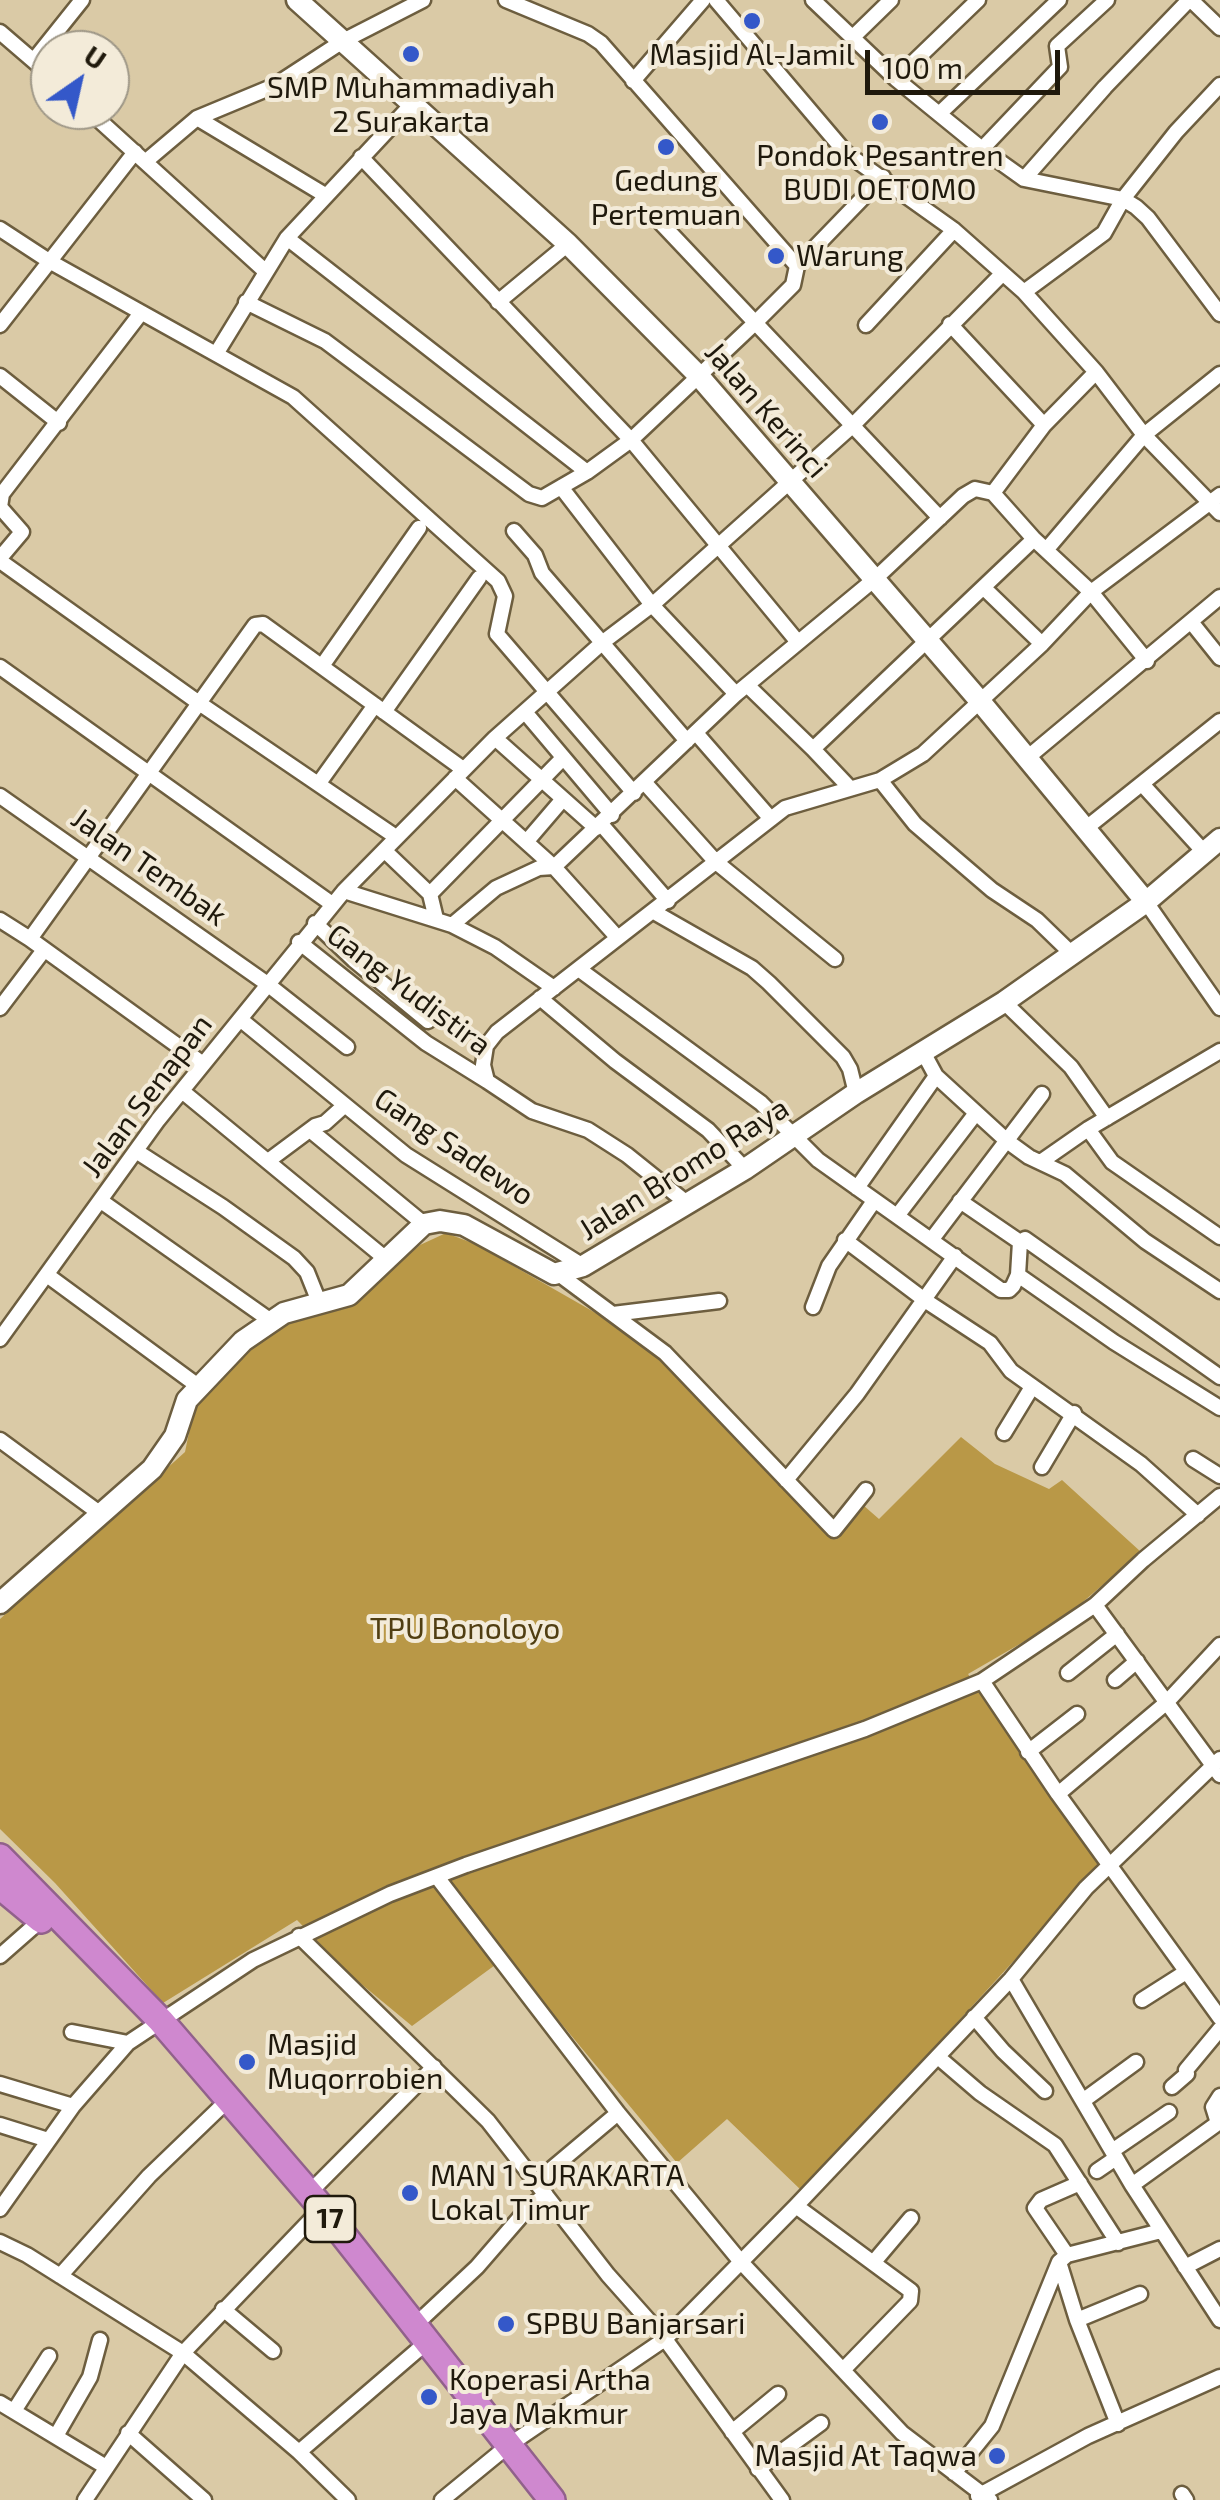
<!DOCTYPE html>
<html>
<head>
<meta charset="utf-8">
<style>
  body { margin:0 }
  #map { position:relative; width:1220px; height:2500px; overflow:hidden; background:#dacaa6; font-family:"Exo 2",sans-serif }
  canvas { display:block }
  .north { position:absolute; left:30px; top:30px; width:100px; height:100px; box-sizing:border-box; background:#f3ebd9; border:2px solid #9e9787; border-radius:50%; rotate:34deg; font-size:28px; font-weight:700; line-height:40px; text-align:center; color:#1f190c }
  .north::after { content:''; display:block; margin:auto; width:35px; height:45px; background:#3458c9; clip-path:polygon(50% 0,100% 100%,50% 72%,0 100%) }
  .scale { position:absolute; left:865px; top:50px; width:195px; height:45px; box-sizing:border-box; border:5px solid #1f190c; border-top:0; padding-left:12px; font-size:30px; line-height:35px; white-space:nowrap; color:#1f190c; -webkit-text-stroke:8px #f3ebd9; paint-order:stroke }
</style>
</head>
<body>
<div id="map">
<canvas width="1220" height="2500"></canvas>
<div class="north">U</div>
<div class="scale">100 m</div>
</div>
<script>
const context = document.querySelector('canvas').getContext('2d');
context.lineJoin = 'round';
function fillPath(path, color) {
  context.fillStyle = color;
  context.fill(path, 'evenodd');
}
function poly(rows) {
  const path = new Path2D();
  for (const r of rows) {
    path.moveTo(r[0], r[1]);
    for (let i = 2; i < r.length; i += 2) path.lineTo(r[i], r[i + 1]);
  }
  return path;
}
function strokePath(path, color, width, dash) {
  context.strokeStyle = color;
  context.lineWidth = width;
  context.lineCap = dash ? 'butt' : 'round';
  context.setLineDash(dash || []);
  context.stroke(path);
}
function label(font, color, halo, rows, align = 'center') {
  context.font = font + ' "Exo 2",sans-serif';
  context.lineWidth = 8;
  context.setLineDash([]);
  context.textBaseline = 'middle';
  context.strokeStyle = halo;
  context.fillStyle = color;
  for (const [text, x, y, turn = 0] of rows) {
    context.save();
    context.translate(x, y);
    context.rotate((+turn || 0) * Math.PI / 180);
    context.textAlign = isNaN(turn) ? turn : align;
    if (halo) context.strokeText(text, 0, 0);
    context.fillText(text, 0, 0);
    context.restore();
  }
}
fillPath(poly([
  [446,1233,475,1244,629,1332,735,1425,831,1537,863,1505,879,1519,961,1437,995,1464,1049,1489,1062,1480,1141,1552,1063,1619,968,1674,1102,1865,802,2191,727,2119,677,2163,506,1957,412,2026,348,1973,297,1920,163,2003,55,1883,0,1829,0,1619,185,1452,193,1413,211,1388,241,1358,293,1316,355,1300,420,1245]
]), '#b99847');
const street = poly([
  [506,0,588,34,601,43,797,266],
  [716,0,846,153,954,230,1024,292,1104,233,1123,199,1176,132,1220,85],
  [813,0,896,79,978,0],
  [1191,0,1220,28],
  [0,32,50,75],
  [852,38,891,0],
  [34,60,82,0],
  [896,79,982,149,1024,179,1123,199,1136,207,1148,218,1220,314],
  [633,81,703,0],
  [88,110,265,271],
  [939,114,1059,0],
  [197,118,325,195],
  [982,149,1060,67,1057,46,1107,0],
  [361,157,631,440,797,641],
  [145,162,197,118,274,86,343,41,423,0],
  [1024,179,1105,87,1189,0],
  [660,222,940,518],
  [0,229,49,261,293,397,498,581,505,596,497,634,634,793],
  [287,238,587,472],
  [1024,292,1096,372,1144,435,1220,513],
  [246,302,325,341,529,494,542,498,587,472,631,440,756,322,793,285,797,266,883,177],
  [498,302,568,244],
  [950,324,1044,425],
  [0,325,135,152],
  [866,325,954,230],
  [216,354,287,238,414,102],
  [0,376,59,423],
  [561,487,652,605,736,694],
  [514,531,535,555,542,573,687,741],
  [1047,549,1144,435,1220,374],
  [0,558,22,532,0,507,2,494,141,313],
  [0,561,199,703,396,837],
  [985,589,1042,644],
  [1192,623,1220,658],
  [1147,661,1091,592,1220,495],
  [322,666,419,528],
  [0,667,332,904],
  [747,685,813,749],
  [384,712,479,578],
  [525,712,612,815],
  [696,733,771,819],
  [495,738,596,828],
  [1027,758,1220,597],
  [455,778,554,867,617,937],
  [880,780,915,824,992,890,1037,920,1071,953],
  [319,783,375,705],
  [645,783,716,862,835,959],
  [1142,784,1204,852],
  [849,787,813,749,1034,539,993,493],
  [0,796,266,983,347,1047],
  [601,824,668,901],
  [1085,829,1220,721],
  [527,841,563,799],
  [385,851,430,894],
  [344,891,452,925,495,947,554,988],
  [1146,902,1220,1008],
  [654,912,752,968,769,983,843,1057,850,1069,856,1093],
  [436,919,430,894,562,759],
  [0,920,30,939],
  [315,923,354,960,428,1021],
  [452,925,496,888,539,868,554,867,736,694,876,578,963,496,975,489,993,493,1044,425,1096,372],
  [299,942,426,1043,487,1081],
  [580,970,761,1103,818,1160,1001,1290,1009,1290,1013,1286,1018,1275,1020,1242,1025,1239,1220,1377],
  [540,998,615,1061,708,1130,745,1169],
  [1004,1002,1071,1067,1107,1118],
  [0,1008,44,950],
  [240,1019,406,1155,583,1266],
  [923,1052,936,1076,1007,1141,1029,1157,1065,1174,1145,1241,1220,1291],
  [203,1064,30,939,255,625,263,624,463,769],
  [182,1091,386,1259],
  [1088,1129,1112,1162,1220,1237],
  [310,1130,424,1224],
  [136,1151,223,1207,294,1258,307,1272,319,1302],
  [268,1161,315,1126,325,1123,345,1105],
  [1042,1161,1088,1129,1220,1051],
  [857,1188,936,1076],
  [101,1201,271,1321],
  [960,1201,1020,1242],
  [688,1204,627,1155,588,1130,532,1111,487,1081,483,1065,486,1046,497,1032,785,808,880,780,923,754,1042,644,1091,592,1034,539],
  [897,1216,976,1113],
  [932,1239,1042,1094],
  [845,1240,926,1301,990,1343,1011,1371,1141,1464,1198,1515],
  [47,1275,198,1386],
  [560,1275,665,1353,834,1530,866,1490],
  [1018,1275,1114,1342,1220,1408],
  [813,1307,829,1266,874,1201],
  [613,1314,719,1301],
  [0,1339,158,1120,344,891,495,738,603,642,652,605,851,427,1002,274],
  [1004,1433,1032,1387],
  [0,1440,102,1515],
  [1193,1459,1220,1476],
  [1042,1467,1074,1413],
  [786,1480,857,1394,955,1256],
  [1095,1605,1220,1775],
  [1068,1673,1117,1634],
  [1115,1680,1137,1661],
  [982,1681,1058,1794,1220,2018],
  [1028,1752,1077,1714],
  [1058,1794,1166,1703,1220,1645],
  [437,1877,618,2113,741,2262,902,2433,990,2500],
  [299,1936,488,2121,608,2275,665,2339,782,2500],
  [0,1956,41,1920],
  [1011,1979,1132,2185,1220,2320],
  [1142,2000,1186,1972],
  [974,2017,1003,2051,1045,2091],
  [72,2032,128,2043],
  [938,2057,980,2093,1055,2145,1118,2243],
  [0,2084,73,2106],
  [1172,2087,1187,2074,1186,2070,1220,2029],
  [1084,2100,1136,2062],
  [0,2125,48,2140],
  [1112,2151,1169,2112],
  [1097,2171,1116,2158],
  [536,2182,618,2113],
  [1132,2185,1218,2123,1213,2107,1220,2096],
  [309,2193,434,2067],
  [796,2206,911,2291,910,2301,843,2370],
  [0,2209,73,2106,128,2043,253,1960,390,1894,466,1865,865,1729,982,1681,1095,1605,1143,1560,1220,1496],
  [0,2242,27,2255,183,2353,299,2452,348,2500],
  [1067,2255,1035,2208,1041,2200,1080,2183],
  [1059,2262,1077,2320,1118,2424],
  [873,2263,911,2218],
  [1185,2267,1220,2249],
  [60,2276,149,2176,229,2099],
  [223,2309,273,2351],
  [1077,2320,1140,2294],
  [414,2326,477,2267,529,2207,546,2195],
  [0,2403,106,2467],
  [14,2411,49,2356],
  [732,2432,778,2394],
  [128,2433,204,2500],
  [56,2436,90,2377,100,2340],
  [299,2452,427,2342],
  [758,2469,821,2423],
  [954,2473,992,2426,1059,2262,1067,2255,1161,2231],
  [1182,2494,1186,2500],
  [978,2496,1088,2436,1220,2377],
  [85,2500,183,2353,322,2208],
  [442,2500,509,2445,665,2339,796,2206,1011,1979,1086,1888,1220,1759]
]);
const secondary = poly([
  [297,0,568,244,698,375,979,700,1146,902],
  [0,1603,152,1469,175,1436,187,1400,243,1341,284,1313,349,1295,424,1224,440,1221,464,1225,554,1274,583,1266,745,1169,856,1093,1004,1002,1146,902,1220,839]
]);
const highway = poly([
  [0,1857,161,2021,322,2208,552,2500],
  [0,1886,41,1920]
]);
strokePath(street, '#6d5e3f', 19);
strokePath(secondary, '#6d5e3f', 25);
strokePath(highway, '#91618b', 30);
strokePath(street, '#fff', 14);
strokePath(secondary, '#fff', 20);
strokePath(highway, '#cf88cf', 25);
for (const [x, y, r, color] of [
  [752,21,10,"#3458c9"],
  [411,54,10,"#3458c9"],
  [880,122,10,"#3458c9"],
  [666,147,10,"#3458c9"],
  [776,256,10,"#3458c9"],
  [247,2062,10,"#3458c9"],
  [410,2193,10,"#3458c9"],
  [506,2324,10,"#3458c9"],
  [429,2397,10,"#3458c9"],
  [997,2456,10,"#3458c9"]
]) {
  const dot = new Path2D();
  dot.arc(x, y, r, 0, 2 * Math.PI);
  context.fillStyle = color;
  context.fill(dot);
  strokePath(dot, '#f3ebd9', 4);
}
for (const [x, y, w] of [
  [330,2219,50]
]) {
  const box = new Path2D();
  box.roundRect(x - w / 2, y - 23, w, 46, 8);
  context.fillStyle = '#f3ebd9';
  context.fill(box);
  strokePath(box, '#1f190c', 2.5);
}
label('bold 28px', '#1f190c', null, [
  ["17",330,2219]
]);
label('30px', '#1f190c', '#f3ebd9', [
  ["Masjid Al-Jamil",752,55,"center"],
  ["SMP Muhammadiyah",411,88,"center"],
  ["2 Surakarta",411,122,"center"],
  ["Pondok Pesantren",880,156,"center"],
  ["BUDI OETOMO",880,190,"center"],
  ["Gedung",666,181,"center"],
  ["Pertemuan",666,215,"center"],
  ["Warung",796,256],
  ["Masjid",267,2045],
  ["Muqorrobien",267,2079],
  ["MAN 1 SURAKARTA",430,2176],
  ["Lokal Timur",430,2210],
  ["SPBU Banjarsari",526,2324],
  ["Koperasi Artha",449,2380],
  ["Jaya Makmur",449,2414],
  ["Masjid At Taqwa",977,2456,"right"]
], 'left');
label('30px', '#1f190c', '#f3ebd9', [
  ["Jalan Kerinci",766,410,49],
  ["Jalan Tembak",149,867,35],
  ["Gang Yudistira",409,990,37],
  ["Jalan Senapan",147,1096,-53],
  ["Gang Sadewo",454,1147,34],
  ["Jalan Bromo Raya",684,1169,-32]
]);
label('30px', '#503e12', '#f3ebd9', [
  ["TPU Bonoloyo",465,1629]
]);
</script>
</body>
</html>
